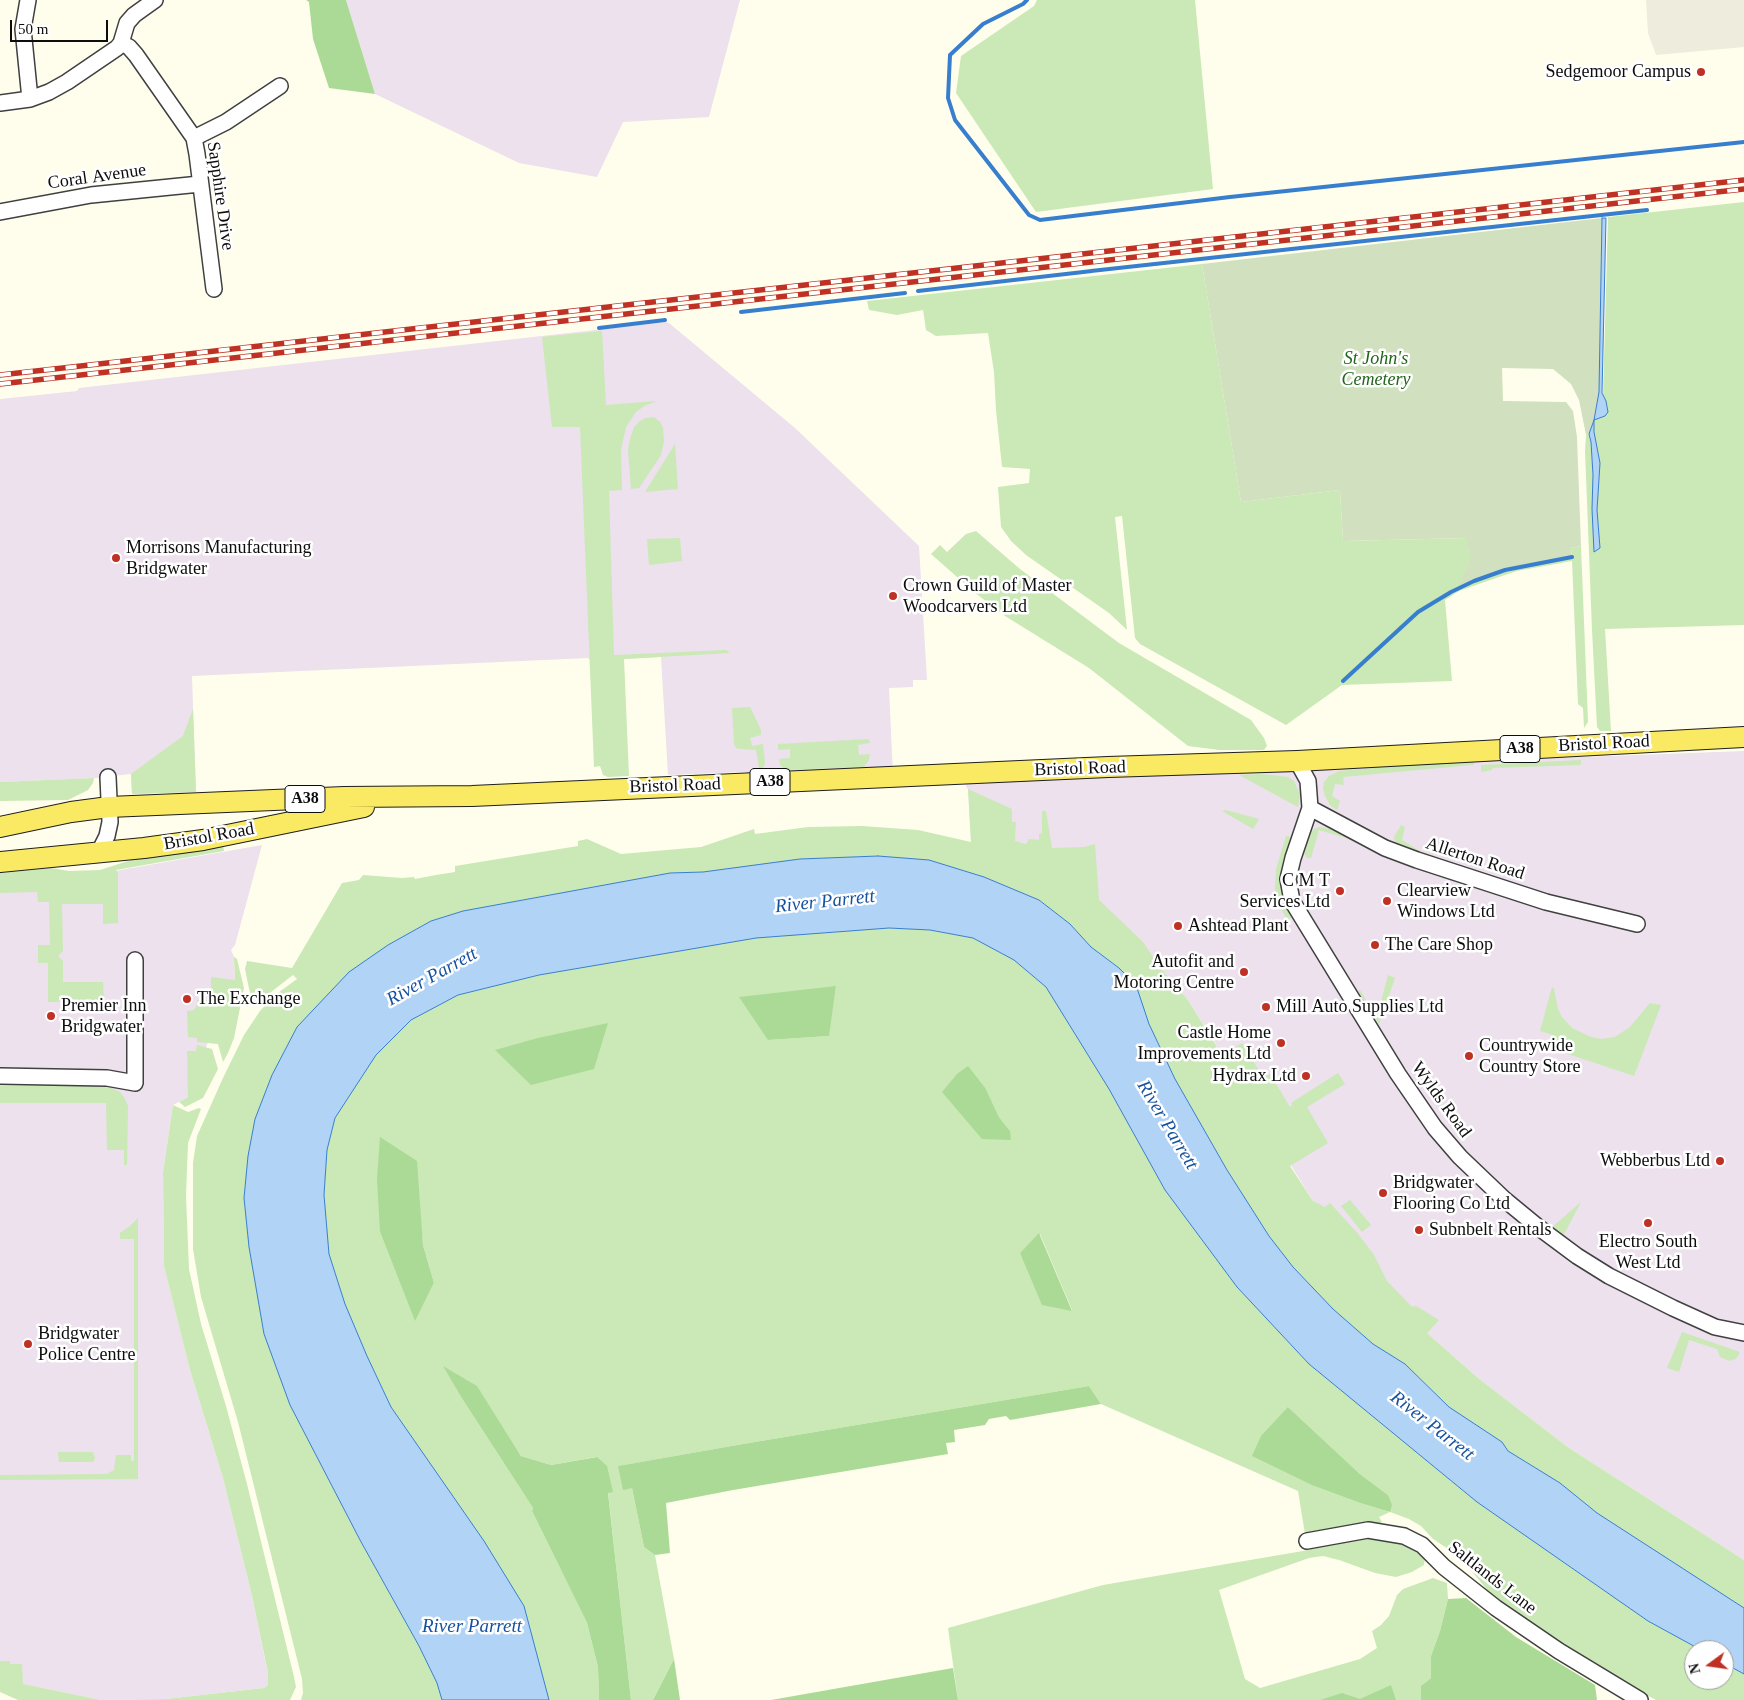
<!DOCTYPE html>
<html>
<head>
<meta charset="utf-8">
<style>
  body { margin:0 }
  #map { position:relative; width:1744px; height:1700px; overflow:hidden; background:#fffeed; font-family:Georgia,serif }
  canvas { display:block }
  .north { position:absolute; left:1684px; top:1640px; width:50px; height:50px; box-sizing:border-box; background:#fff; border:1px solid #9e9e9e; border-radius:50%; rotate:256deg; font-size:14px; font-weight:700; line-height:20px; text-align:center; color:#0d0d0d }
  .north::after { content:''; display:block; margin:auto; width:18px; height:22px; background:#be3124; clip-path:polygon(50% 0,100% 100%,50% 72%,0 100%) }
  .scale { position:absolute; left:10px; top:20px; width:98px; height:22px; box-sizing:border-box; border:2px solid #0d0d0d; border-top:0; padding-left:6px; font-size:15px; line-height:18px; white-space:nowrap; color:#0d0d0d; -webkit-text-stroke:4px #fff; paint-order:stroke }
</style>
</head>
<body>
<div id="map">
<canvas width="1744" height="1700"></canvas>
<div class="north">N</div>
<div class="scale">50 m</div>
</div>
<script>
const context = document.querySelector('canvas').getContext('2d');
context.lineJoin = 'round';
function fillPath(path, color) {
  context.fillStyle = color;
  context.fill(path, 'evenodd');
}
function poly(rows) {
  const path = new Path2D();
  for (const r of rows) {
    path.moveTo(r[0], r[1]);
    for (let i = 2; i < r.length; i += 2) path.lineTo(r[i], r[i + 1]);
  }
  return path;
}
function strokePath(path, color, width, dash) {
  context.strokeStyle = color;
  context.lineWidth = width;
  context.lineCap = dash ? 'butt' : 'round';
  context.setLineDash(dash || []);
  context.stroke(path);
}
function label(font, color, halo, rows, align = 'center') {
  context.font = font + ' Georgia,serif';
  context.lineWidth = 5;
  context.setLineDash([]);
  context.textBaseline = 'middle';
  context.strokeStyle = halo;
  context.fillStyle = color;
  for (const [text, x, y, turn = 0] of rows) {
    context.save();
    context.translate(x, y);
    context.rotate((+turn || 0) * Math.PI / 180);
    context.textAlign = isNaN(turn) ? turn : align;
    if (halo) context.strokeText(text, 0, 0);
    context.fillText(text, 0, 0);
    context.restore();
  }
}
fillPath(poly([
  [346,0,740,0,709,117,623,122,597,177,519,163,375,94],
  [666,322,669,323,795,428,919,546,927,680,913,680,913,687,889,688,893,776,748,783,746,772,668,775,661,657,591,661,588,658,192,676,196,792,132,794,131,774,96,778,0,782,0,399,77,391,79,388],
  [1744,751,1744,1560,1569,1448,1478,1378,1427,1333,1313,1201,1200,1019,1188,1000,1159,966,971,842,968,789,966,787,967,780],
  [262,845,235,945,231,950,234,957,235,981,208,1042,188,1097,173,1105,163,1172,164,1266,190,1370,223,1478,252,1596,268,1674,268,1685,264,1688,166,1699,101,1700,22,1684,0,1674,0,884,115,871]
]), '#ece1ec');
fillPath(poly([
  [1037,0,1195,0,1213,189,1036,212,956,93,961,56,1034,6],
  [1744,202,1744,625,1605,629,1611,731,1600,731,1597,727,1592,630,1585,451,1586,435,1589,434,1591,442,1593,475,1593,532,1594,538,1600,548,1597,510,1600,463,1594,432,1594,420,1605,416,1608,409,1603,396,1608,217],
  [1202,264,1241,502,1340,490,1343,541,1467,538,1469,552,1469,561,1459,587,1505,570,1572,557,1571,548,1581,546,1588,722,1584,728,1583,708,1578,704,1572,561,1517,571,1496,578,1459,591,1445,600,1452,681,1342,685,1286,725,1140,644,1135,638,1122,516,1115,517,1127,630,1109,613,1026,555,1011,541,1001,527,998,487,1029,483,1030,469,1002,467,996,410,994,372,988,333,936,336,926,330,923,310,897,315,869,310,867,301],
  [602,331,606,405,657,401,644,406,636,412,626,427,621,450,622,490,609,491,614,655,726,650,730,653,624,659,629,776,608,777,603,775,600,766,594,767,580,427,552,427,542,337],
  [654,417,660,422,663,428,664,441,661,455,639,488,631,489,628,450,630,439,634,427,640,421,646,418],
  [675,444,678,489,645,492],
  [976,531,1020,569,1119,643,1251,720,1264,738,1267,746,1264,750,1219,750,1188,746,1089,668,1005,616,974,592,931,554,940,545,947,552,966,534],
  [680,538,682,561,649,565,647,539],
  [750,707,761,730,761,735,750,738,752,746,763,744,765,763,762,771,759,768,756,750,740,749,736,748,734,744,732,708],
  [193,709,196,792,132,794,131,774,183,736],
  [869,739,870,743,858,745,859,755,870,754,869,760,864,767,786,770,780,765,779,759,790,758,790,749,778,750,778,744],
  [1581,760,1581,765,1493,768,1492,770,1481,772,1481,765],
  [1474,762,1474,765,1472,765,1343,777,1344,785,1335,784,1332,796,1340,801,1337,810,1330,805,1325,796,1323,788,1324,782,1329,776,1339,771,1407,765],
  [1263,774,1288,777,1294,781,1300,795,1298,807,1239,775],
  [94,778,93,783,88,790,68,800,0,801,0,782],
  [968,789,1012,809,1012,822,1016,822,1015,841,1026,844,1029,839,1039,840,1039,834,1042,833,1042,811,1046,811,1052,848,1084,847,1095,844,1099,900,1143,942,1159,966,1188,1000,1222,1055,1242,1043,1263,1077,1270,1074,1290,1107,1292,1105,1291,1103,1338,1073,1345,1084,1307,1107,1328,1143,1290,1166,1313,1201,1325,1207,1330,1203,1359,1235,1374,1255,1387,1281,1412,1307,1416,1306,1439,1320,1427,1333,1478,1378,1569,1448,1744,1560,1744,1608,1597,1513,1560,1483,1508,1451,1502,1442,1449,1407,1405,1364,1373,1344,1333,1309,1293,1267,1269,1236,1227,1170,1175,1079,1149,1024,1136,985,1119,968,1091,947,1070,924,1039,900,984,877,929,860,878,856,801,859,703,872,670,873,463,911,431,921,388,945,297,1027,272,1075,255,1119,248,1156,244,1198,249,1247,264,1334,290,1405,360,1540,419,1646,437,1683,442,1700,301,1700,303,1693,302,1679,238,1422,201,1297,193,1249,193,1163,197,1136,223,1078,244,1035,260,1011,275,995,297,979,293,975,257,1003,252,1001,248,984,245,969,247,961,292,968,342,883,359,880,363,875,402,878,414,877,415,879,436,875,455,872,455,866,578,846,578,841,587,839,621,854,701,847,754,829,755,834,808,827,862,826,918,830,971,842],
  [1226,810,1259,819,1253,829,1222,811],
  [1401,825,1405,827,1402,840,1418,850,1467,869,1467,871,1396,845,1394,837],
  [1319,827,1341,831,1356,841,1319,830,1311,858,1307,858,1304,853,1306,846,1310,834,1314,829],
  [1286,836,1289,836,1291,840,1283,860,1280,882,1281,892,1290,913,1291,917,1288,921,1280,907,1275,888,1276,869],
  [223,845,224,851,116,870,118,873,118,923,103,924,103,904,62,904,63,951,58,956,63,961,63,982,103,982,104,1000,89,1000,89,1002,48,1002,48,963,38,963,38,945,50,945,49,902,38,902,37,892,0,893,0,873,51,868,69,871,100,870,134,859],
  [889,928,930,930,973,938,1014,960,1046,987,1109,1089,1165,1190,1237,1287,1309,1364,1477,1502,1648,1621,1701,1650,1694,1650,1694,1680,1724,1680,1724,1663,1744,1674,1744,1700,1656,1700,1592,1665,1494,1598,1459,1556,1433,1539,1421,1526,1409,1519,1390,1512,1379,1517,1382,1522,1375,1525,1328,1529,1305,1534,1298,1491,1101,1404,1089,1386,737,1445,619,1466,632,1488,644,1547,655,1555,674,1659,653,1700,631,1700,608,1492,613,1492,596,1457,551,1465,521,1456,477,1387,444,1367,461,1397,533,1508,532,1511,587,1623,598,1667,599,1700,549,1700,524,1606,484,1541,391,1407,367,1356,345,1304,329,1254,324,1195,327,1150,335,1118,376,1055,411,1020,458,995,539,975,756,938],
  [836,986,828,1036,768,1040],
  [957,1074,986,1089,999,1117,1010,1131],
  [420,1215,423,1245,434,1283,415,1320,380,1232],
  [1040,1234,1072,1310,1072,1311,1020,1253],
  [1288,1407,1360,1474,1388,1495,1390,1512,1360,1503,1314,1486],
  [234,957,237,959,244,988,234,1038,228,1053,223,1062,218,1044,197,1042,197,1038,188,1037,187,1011,194,1010,197,1005,197,1000,211,1000,211,977,235,980],
  [1388,975,1395,978,1379,1024,1358,991,1360,990,1372,1010,1376,1011,1379,1009],
  [1552,987,1554,989,1558,1009,1562,1017,1572,1028,1591,1037,1601,1039,1615,1037,1630,1027,1650,1003,1661,1005,1634,1076,1550,1048,1553,1035,1540,1031],
  [197,1045,212,1049,218,1069,203,1098,185,1107,179,1102,188,1097,187,1051,196,1051],
  [0,1086,91,1086,111,1088,120,1092,125,1099,128,1106,127,1165,124,1165,124,1150,107,1150,106,1103,0,1103],
  [173,1105,188,1112,199,1108,201,1109,188,1143,186,1196,189,1269,201,1324,226,1406,247,1484,294,1677,296,1687,290,1700,103,1700,166,1699,264,1688,268,1685,268,1673,252,1596,223,1478,190,1370,164,1266,163,1172],
  [1350,1200,1371,1225,1362,1232,1341,1206],
  [1581,1202,1562,1238,1550,1229],
  [138,1218,138,1479,0,1480,0,1475,107,1474,114,1470,116,1455,131,1455,131,1461,134,1461,134,1239,120,1239,120,1233,129,1227],
  [1682,1332,1740,1352,1736,1359,1729,1361,1720,1357,1717,1349,1689,1340,1679,1372,1667,1368],
  [58,1452,93,1452,95,1459,93,1462,59,1462],
  [1371,1537,1388,1539,1414,1547,1425,1558,1424,1565,1412,1572,1396,1577,1375,1573,1339,1560,1323,1556,1309,1558,1219,1590,1245,1679,1260,1688,1360,1659,1377,1648,1372,1631,1381,1625,1389,1616,1397,1595,1403,1589,1433,1578,1447,1583,1448,1599,1440,1631,1431,1656,1431,1678,1421,1686,1421,1700,958,1700,948,1628,1103,1585,1303,1551,1338,1541],
  [0,1661,10,1661,10,1664,22,1664,23,1684,101,1700,18,1700,0,1692]
]), '#cae9b6');
fillPath(poly([
  [306,0,346,0,375,94,329,88,313,39,309,2],
  [836,986,829,1036,768,1040,739,997],
  [608,1023,594,1069,531,1085,495,1050,538,1038],
  [968,1066,986,1089,999,1117,1010,1131,1011,1140,982,1139,942,1092,957,1074],
  [380,1137,417,1161,423,1245,434,1283,415,1321,380,1232,377,1179],
  [1039,1233,1072,1311,1042,1305,1020,1253],
  [443,1366,477,1386,521,1456,551,1465,597,1457,607,1466,613,1492,608,1493,631,1700,599,1700,598,1667,587,1623,532,1511,533,1508,461,1397],
  [1089,1386,1101,1404,1010,1420,1006,1416,989,1419,985,1425,954,1430,955,1442,946,1443,948,1454,733,1490,666,1503,670,1553,655,1555,644,1547,632,1488,623,1490,618,1466,737,1445],
  [1288,1407,1360,1474,1388,1495,1392,1505,1390,1512,1360,1503,1314,1486,1252,1456,1261,1436],
  [1466,1598,1516,1637,1595,1685,1597,1700,1421,1700,1421,1686,1431,1678,1431,1656,1440,1631,1448,1599],
  [674,1659,680,1700,653,1700],
  [953,1668,958,1700,771,1700],
  [1391,1685,1396,1700,1320,1700,1342,1693,1360,1699]
]), '#abda96');
fillPath(poly([
  [1602,218,1599,392,1594,420,1589,434,1586,435,1579,400,1571,384,1553,369,1502,368,1503,401,1566,402,1573,411,1577,437,1581,546,1571,548,1572,557,1505,570,1458,588,1469,561,1469,552,1466,538,1343,541,1340,490,1241,502,1202,264]
]), '#d1e0be');
fillPath(poly([
  [1646,0,1744,0,1744,47,1656,55,1648,33]
]), '#eeecdc');
const water = poly([
  [1602,218,1606,218,1602,393,1606,401,1608,412,1605,416,1594,420,1594,432,1600,463,1597,510,1600,548,1594,552,1592,509,1593,475,1591,442,1589,434,1594,420,1599,392,1602,218],
  [878,856,929,860,984,877,1039,900,1070,924,1091,947,1119,968,1136,985,1149,1024,1175,1079,1227,1170,1269,1236,1293,1267,1333,1309,1373,1344,1405,1364,1449,1407,1502,1442,1508,1451,1560,1483,1597,1513,1744,1608,1744,1674,1724,1663,1724,1650,1701,1650,1648,1621,1477,1502,1309,1364,1237,1287,1165,1190,1109,1089,1046,987,1014,960,973,938,930,930,889,928,756,938,539,975,458,995,411,1020,376,1055,335,1118,327,1150,324,1195,329,1254,345,1304,367,1356,391,1407,484,1541,524,1606,549,1700,442,1700,437,1683,419,1646,360,1540,290,1405,264,1334,249,1247,244,1198,248,1156,255,1119,272,1075,297,1027,349,972,388,945,431,921,463,911,670,873,703,872,800,859,878,856]
]);
fillPath(water, '#b1d3f6');
strokePath(water, '#387ece', 1);
strokePath(poly([
  [1027,0,1023,4,983,24,950,55,948,98,955,120,1029,215,1040,220,1230,197,1744,142],
  [1091,271,1647,210],
  [918,291,1092,271],
  [741,312,905,293],
  [599,328,665,320],
  [1343,681,1418,612,1451,592,1474,581,1505,570,1572,557]
]), '#387ece', 4);
const minor = poly([
  [28,0,23,29,30,99],
  [121,43,129,47,136,55,194,138,197,154,214,289],
  [0,103,30,99,49,92,67,82,117,48,121,43,127,23,134,15,155,0],
  [194,138,226,122,280,86],
  [0,212,91,195,200,184],
  [1297,761,1308,781,1310,808,1293,858,1288,879,1292,901,1398,1074,1435,1128,1460,1157,1504,1199,1538,1227,1577,1256,1609,1276,1673,1308,1715,1327,1744,1333],
  [1310,808,1385,848,1417,860,1546,902,1637,924],
  [99,852,107,836,110,822,108,777],
  [0,1076,107,1078,135,1083,135,960],
  [1307,1541,1368,1530,1404,1536,1422,1545,1444,1567,1496,1608,1559,1651,1640,1700]
]);
const major = poly([
  [0,827,71,812,109,807,344,797,472,796,1108,767,1297,761,1744,737],
  [0,862,144,848,203,840,364,807]
]);
strokePath(minor, '#404040', 18);
strokePath(major, '#1e1e1e', 22);
strokePath(minor, '#fff', 15);
strokePath(major, '#f9e963', 20);
const rail = poly([
  [0,375,1744,180],
  [0,384,1744,189]
]);
strokePath(rail, '#be3124', 5.5);
strokePath(rail, '#fff', 4, [11]);
for (const [x, y, r, color] of [
  [1701,72,5,"#be3124"],
  [116,558,5,"#be3124"],
  [893,596,5,"#be3124"],
  [1340,891,5,"#be3124"],
  [1387,901,5,"#be3124"],
  [1178,926,5,"#be3124"],
  [1375,945,5,"#be3124"],
  [1244,972,5,"#be3124"],
  [187,999,5,"#be3124"],
  [1266,1007,5,"#be3124"],
  [51,1016,5,"#be3124"],
  [1281,1043,5,"#be3124"],
  [1469,1056,5,"#be3124"],
  [1306,1076,5,"#be3124"],
  [1720,1161,5,"#be3124"],
  [1383,1193,5,"#be3124"],
  [1648,1223,5,"#be3124"],
  [1419,1230,5,"#be3124"],
  [28,1344,5,"#be3124"]
]) {
  const dot = new Path2D();
  dot.arc(x, y, r, 0, 2 * Math.PI);
  context.fillStyle = color;
  context.fill(dot);
  strokePath(dot, '#fff', 2);
}
for (const [x, y, w] of [
  [1520,749,40],
  [770,782,40],
  [305,799,40]
]) {
  const box = new Path2D();
  box.roundRect(x - w / 2, y - 13.5, w, 27, 4);
  context.fillStyle = '#fff';
  context.fill(box);
  strokePath(box, '#0d0d0d', 1);
}
label('bold 16px', '#0d0d0d', null, [
  ["A38",1520,749],
  ["A38",770,782],
  ["A38",305,799]
]);
label('18px', '#0d0d0d', '#fff', [
  ["Sedgemoor Campus",1691,72,"right"],
  ["Morrisons Manufacturing",126,548],
  ["Bridgwater",126,569],
  ["Crown Guild of Master",903,586],
  ["Woodcarvers Ltd",903,607],
  ["C M T",1330,881,"right"],
  ["Services Ltd",1330,902,"right"],
  ["Clearview",1397,891],
  ["Windows Ltd",1397,912],
  ["Ashtead Plant",1188,926],
  ["The Care Shop",1385,945],
  ["Autofit and",1234,962,"right"],
  ["Motoring Centre",1234,983,"right"],
  ["The Exchange",197,999],
  ["Premier Inn",61,1006],
  ["Bridgwater",61,1027],
  ["Mill Auto Supplies Ltd",1276,1007],
  ["Castle Home",1271,1033,"right"],
  ["Improvements Ltd",1271,1054,"right"],
  ["Countrywide",1479,1046],
  ["Country Store",1479,1067],
  ["Hydrax Ltd",1296,1076,"right"],
  ["Webberbus Ltd",1710,1161,"right"],
  ["Bridgwater",1393,1183],
  ["Flooring Co Ltd",1393,1204],
  ["Subnbelt Rentals",1429,1230],
  ["Electro South",1648,1242,"center"],
  ["West Ltd",1648,1263,"center"],
  ["Bridgwater",38,1334],
  ["Police Centre",38,1355]
], 'left');
label('18px', '#0d0d0d', '#fff', [
  ["Coral Avenue",97,177,-8],
  ["Sapphire Drive",220,196,82],
  ["Bristol Road",1604,744,-3],
  ["Bristol Road",1080,769,-2],
  ["Bristol Road",675,786,-2],
  ["Bristol Road",209,837,-10],
  ["Allerton Road",1475,859,18],
  ["Wylds Road",1441,1100,54],
  ["Saltlands Lane",1492,1578,38]
]);
label('italic 18px', '#22651d', '#fff', [
  ["St John's",1376,359],
  ["Cemetery",1376,380]
]);
label('italic 19px', '#16519f', '#fff', [
  ["River Parrett",825,902,-6],
  ["River Parrett",432,977,-29],
  ["River Parrett",1167,1125,59],
  ["River Parrett",1432,1426,38],
  ["River Parrett",472,1627]
]);
</script>
</body>
</html>
